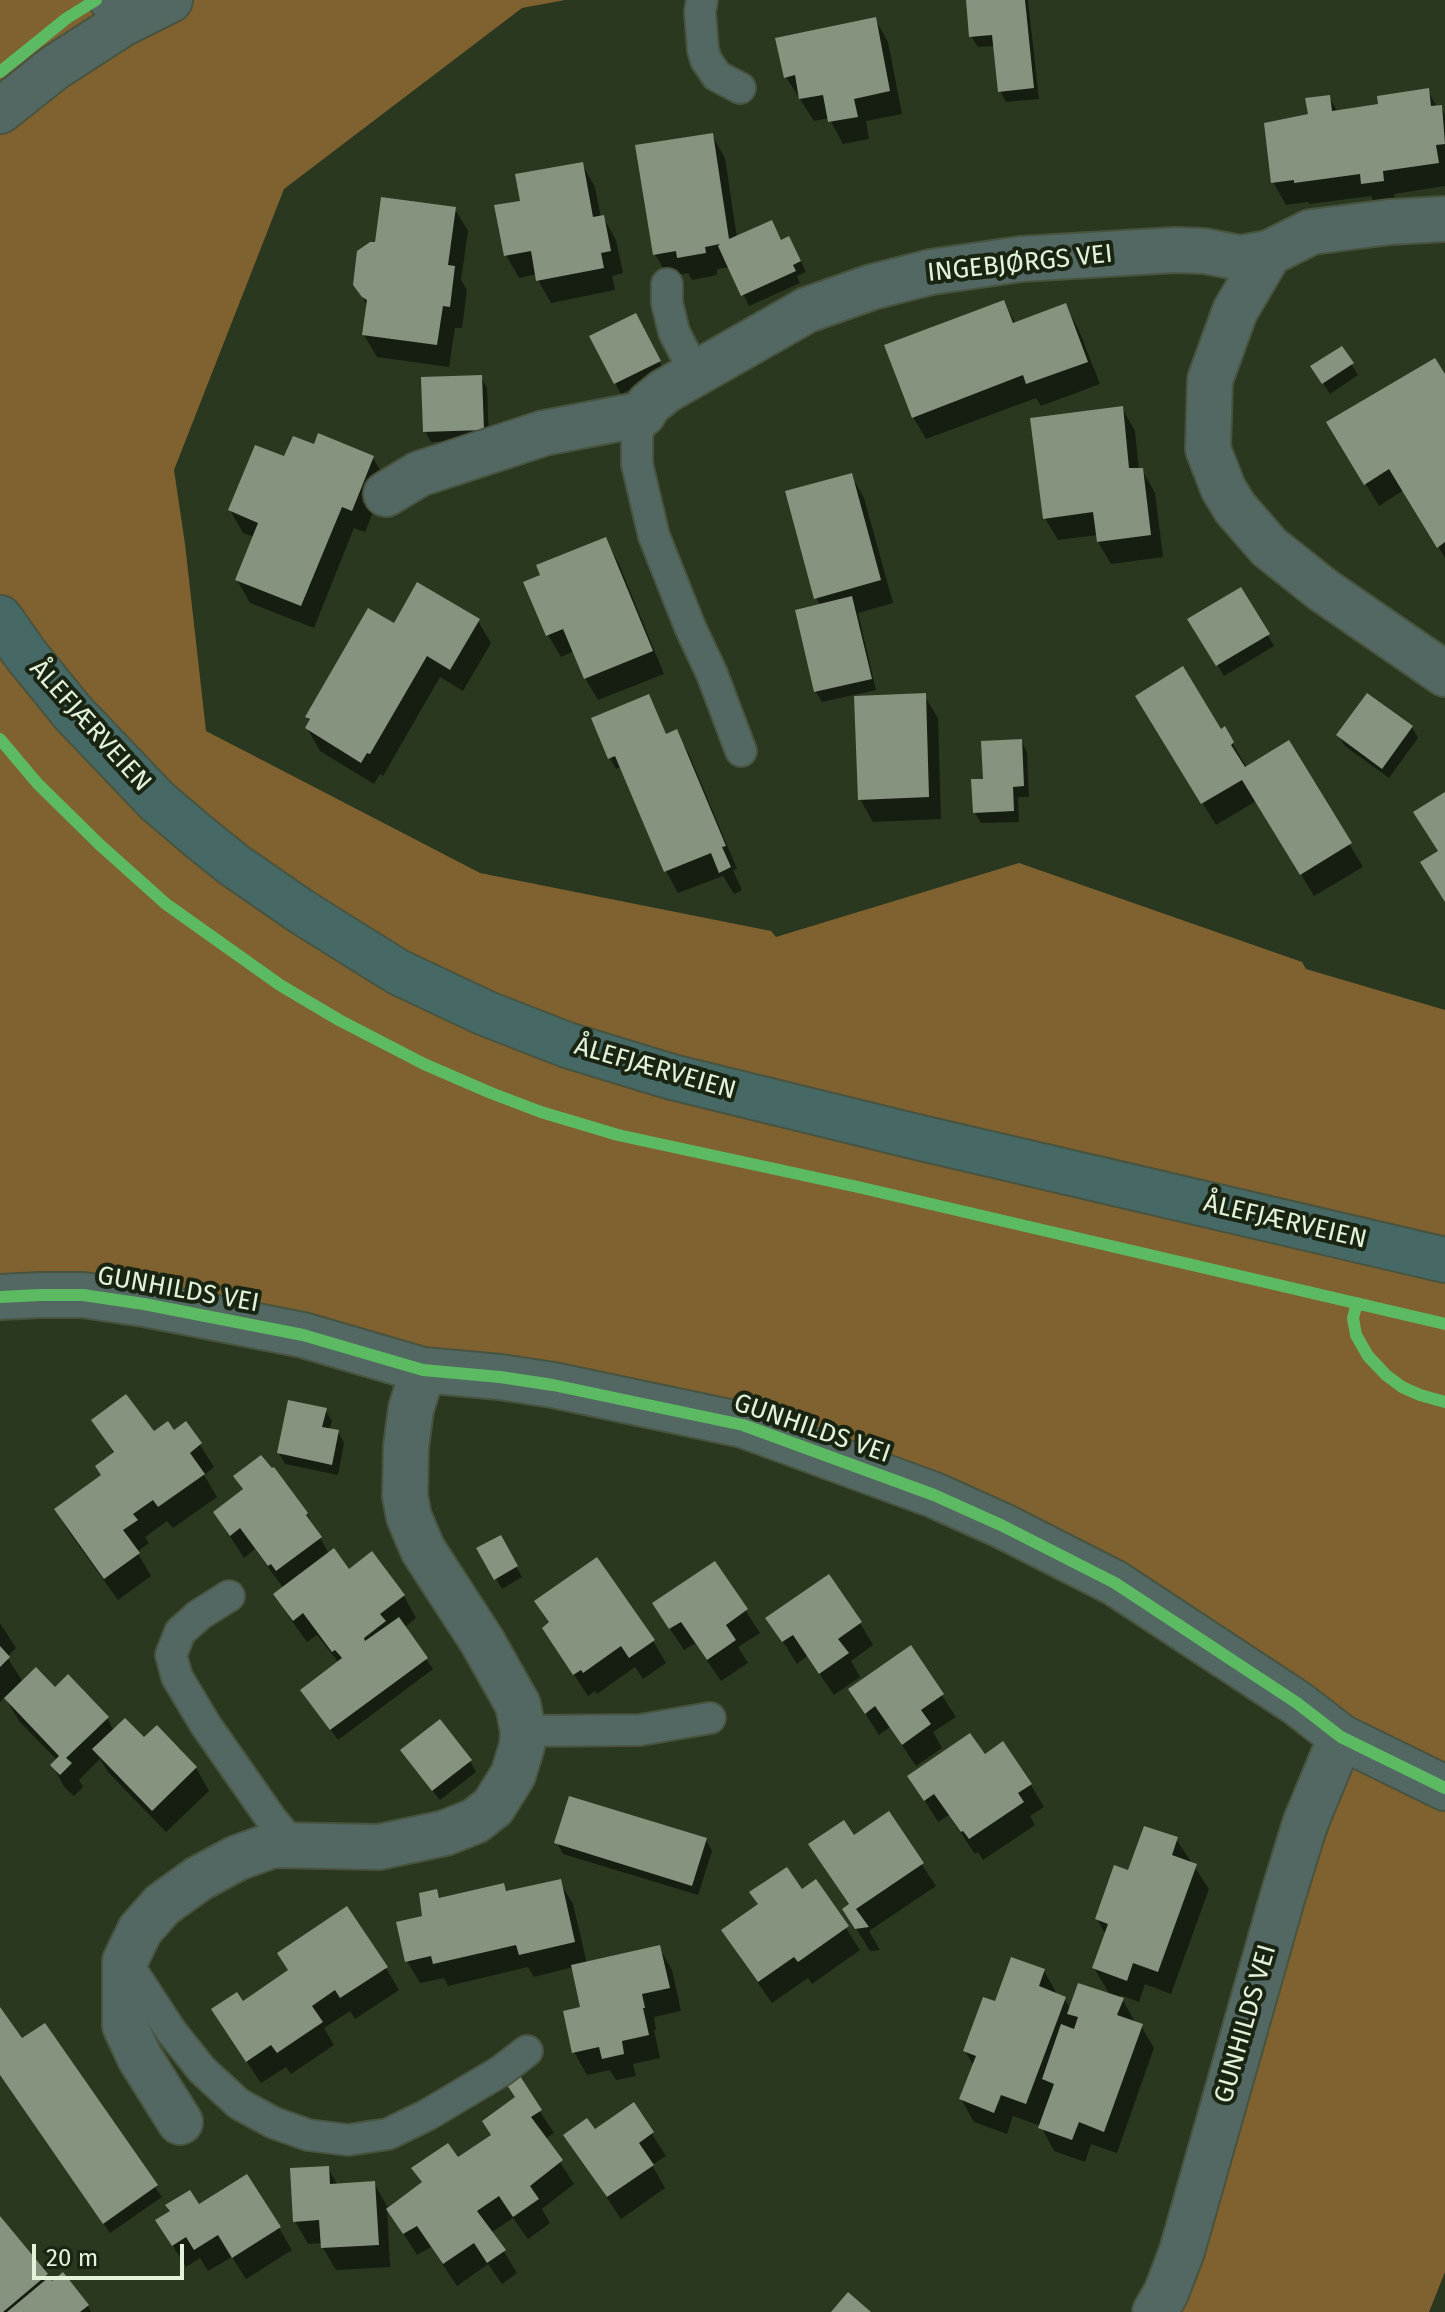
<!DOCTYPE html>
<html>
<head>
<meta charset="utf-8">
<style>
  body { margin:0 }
  #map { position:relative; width:1445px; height:2312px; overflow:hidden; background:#2a3820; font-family:"Fira Sans",sans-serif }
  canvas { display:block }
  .scale { position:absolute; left:32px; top:2244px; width:152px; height:36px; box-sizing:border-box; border:4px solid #e2f3d9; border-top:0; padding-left:10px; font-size:24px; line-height:28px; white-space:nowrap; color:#e2f3d9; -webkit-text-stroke:6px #192512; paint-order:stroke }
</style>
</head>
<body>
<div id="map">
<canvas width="1445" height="2312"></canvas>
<div class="scale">20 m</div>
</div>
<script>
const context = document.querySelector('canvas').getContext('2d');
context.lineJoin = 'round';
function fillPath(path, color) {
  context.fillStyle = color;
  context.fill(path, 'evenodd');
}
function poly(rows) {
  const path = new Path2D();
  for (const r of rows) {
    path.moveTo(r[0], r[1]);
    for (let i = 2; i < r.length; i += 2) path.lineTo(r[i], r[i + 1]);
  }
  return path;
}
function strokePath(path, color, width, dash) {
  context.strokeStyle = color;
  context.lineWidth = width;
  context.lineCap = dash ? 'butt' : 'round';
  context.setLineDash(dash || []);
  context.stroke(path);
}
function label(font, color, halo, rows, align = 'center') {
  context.font = font + ' "Fira Sans",sans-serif';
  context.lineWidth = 8;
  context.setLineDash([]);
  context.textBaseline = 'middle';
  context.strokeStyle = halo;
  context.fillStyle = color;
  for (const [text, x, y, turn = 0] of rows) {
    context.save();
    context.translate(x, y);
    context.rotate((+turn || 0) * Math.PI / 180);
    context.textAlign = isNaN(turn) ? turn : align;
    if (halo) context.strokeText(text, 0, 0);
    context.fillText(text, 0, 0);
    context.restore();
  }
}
fillPath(poly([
  [0,0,565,0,522,8,284,189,174,470,185,544,206,731,480,873,771,931,776,937,1019,863,1302,962,1306,969,1445,1010,1445,2272,1429,2312,1164,2312,1247,2063,1346,1780,1322,1741,1055,1568,776,1446,157,1308,24,1272,0,1284]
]), '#806231');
fillPath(poly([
  [968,0,1028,0,1039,99,1006,102,1000,91,995,46,978,47,971,36],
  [875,19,888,42,902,114,866,121,869,139,843,144,829,118,814,121,786,77],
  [1428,91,1437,107,1441,107,1445,114,1445,186,1394,194,1396,203,1376,206,1371,196,1309,204,1308,202,1286,205,1273,182,1310,116,1329,97,1338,112,1380,106],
  [712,135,725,158,737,238,781,242,795,249,806,272,797,276,800,283,749,306,730,267,717,269,717,275,692,280,688,273,668,277,655,254],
  [582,164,595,187,601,218,603,217,616,240,623,273,612,276,615,290,551,303,538,280,537,274,519,278,506,255,522,202],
  [455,209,468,231,461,280,467,290,462,328,455,328,449,367,377,357,364,335,368,307,355,284,376,244],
  [1004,303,1016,324,1065,306,1078,328,1100,384,1041,406,1036,398,926,439,913,417],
  [641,326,665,372,621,394,615,383],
  [1341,348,1358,375,1330,394,1319,377],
  [481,377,487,388,489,440,431,442,425,431],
  [1445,378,1445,558,1404,490,1379,506,1342,445],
  [1122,408,1135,431,1139,470,1142,470,1155,493,1163,557,1111,564,1098,542,1098,535,1058,540,1045,518],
  [315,446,373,458,386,480,365,532,354,528,314,628,250,603,237,580,254,537,243,533,230,510,285,459],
  [851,475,864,498,893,603,858,613,876,690,822,702,816,692,798,611,821,606,816,598],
  [605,539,618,562,664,674,598,700,585,678,574,651,561,657,548,635],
  [1240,589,1274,646,1224,676,1190,620],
  [478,621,491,643,463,691,440,677,383,776,380,774,374,784,320,751,307,728,310,722,307,717,394,626],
  [924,695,938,718,941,819,873,822,860,799],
  [1151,719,1220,731,1224,729,1247,768,1289,743,1363,867,1314,896,1256,801,1216,825],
  [1412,727,1418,738,1389,778,1345,746,1338,735],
  [676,732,689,754,737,869,733,870,742,890,734,894,723,876,678,893,666,871,622,766,616,769,610,758],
  [1021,741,1027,752,1029,797,1018,797,1019,822,981,823,975,813,985,781],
  [325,1410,332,1421,329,1430,338,1432,344,1443,338,1475,285,1464,279,1453],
  [93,1420,154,1434,173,1433,186,1423,214,1467,204,1475,217,1497,173,1528,167,1521,145,1537,149,1543,137,1552,151,1576,118,1600,69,1532,56,1510,103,1476,114,1454],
  [235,1476,307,1514,329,1554,349,1572,404,1596,416,1618,404,1628,433,1669,338,1740,309,1701,339,1663,317,1635,307,1642,289,1617,276,1595,284,1589,255,1549,244,1558,215,1513,244,1491],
  [500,1538,522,1577,502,1589,479,1549],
  [715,1564,760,1633,738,1647,748,1663,721,1681,695,1643,684,1650,668,1626],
  [768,1618,860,1623,873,1645,851,1661,860,1677,834,1695,807,1656,797,1664],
  [0,1623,16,1648,7,1657,23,1682,55,1690,107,1718,114,1731,144,1740,157,1728,196,1768,209,1791,166,1832,108,1772,100,1759,79,1780,83,1787,74,1796,65,1788,52,1765,57,1760,19,1721,5,1697,0,1702],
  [544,1629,653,1641,666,1663,643,1679,635,1667,597,1694,595,1691,588,1696],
  [911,1648,956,1717,933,1732,942,1748,916,1766,890,1727,879,1735,850,1690],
  [409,1761,470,1761,476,1772,440,1800],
  [910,1777,1031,1785,1044,1807,1030,1816,1035,1825,983,1860,978,1852,975,1854,949,1815,938,1822],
  [888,1814,936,1886,869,1931,880,1950,870,1951,844,1909,850,1906,811,1845,854,1837],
  [1176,1839,1209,1889,1171,1994,1145,1984,1139,2002,1120,1995,1135,2022,1141,2026,1154,2048,1117,2153,1091,2144,1085,2162,1054,2151,1041,2126,1013,2116,1007,2134,974,2122,961,2099,974,2066,965,2051,996,2003,1044,1971,1057,1994,1064,1998,1071,2010,1110,1995,1094,1968,1106,1935,1097,1919,1129,1872],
  [706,1840,712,1851,698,1895,563,1854,557,1843],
  [560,1882,573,1904,587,1964,659,1947,672,1970,681,2011,654,2017,656,2030,654,2030,660,2058,633,2064,636,2076,616,2080,610,2070,587,2075,574,2052,583,2008,573,1967,534,1977,528,1967,448,1986,444,1978,420,1983,407,1961,436,1891,441,1900,503,1885,508,1893],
  [816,1882,860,1950,812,1984,808,1978,772,2003,737,1953,802,1892],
  [386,1968,399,1990,355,2019,350,2011,324,2028,334,2045,291,2074,286,2067,261,2083,227,2032,242,2003],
  [0,2010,22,2041,44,2026,162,2197,110,2233,0,2075],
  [519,2079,554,2133,545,2139,574,2184,542,2209,550,2223,528,2239,513,2218,492,2232,517,2273,502,2284,488,2264,457,2286,431,2247,417,2255,388,2209,423,2184,414,2168,458,2160,493,2136,517,2099],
  [633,2105,666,2156,652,2165,665,2188,621,2219,566,2136,595,2132],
  [328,2168,338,2186,374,2183,387,2206,390,2267,336,2270,323,2248,323,2243,308,2244,295,2221],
  [198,2207,279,2228,292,2250,246,2279,232,2257,208,2271,200,2258,186,2267,171,2243,172,2212],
  [0,2219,52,2283,88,2306,91,2312,0,2312]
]), '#0007');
fillPath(poly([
  [966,0,1025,0,1034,88,998,92,992,35,969,37],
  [876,17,890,91,854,99,858,117,828,122,823,95,799,99,795,75,784,78,775,38],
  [1429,88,1431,106,1442,105,1445,144,1436,145,1439,163,1383,171,1384,181,1361,184,1360,174,1294,183,1294,180,1271,183,1264,123,1308,114,1305,98,1330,95,1332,111,1378,104,1377,96],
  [713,133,729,239,772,220,781,240,789,236,801,261,793,265,796,271,741,296,718,246,720,244,705,247,706,253,677,258,676,251,653,255,635,145],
  [583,162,593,217,604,215,611,251,601,253,604,268,536,281,531,251,504,256,494,205,520,201,515,174],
  [381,197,456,207,448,265,455,266,450,307,443,306,437,345,362,335,367,300,362,297,353,285,357,251,370,242,375,242],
  [1004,300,1013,323,1066,303,1088,362,1026,384,1023,375,912,418,884,345],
  [636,313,661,361,614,384,589,336],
  [1342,346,1354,363,1322,384,1310,366],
  [1435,358,1445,374,1445,542,1437,548,1389,469,1364,485,1326,422],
  [482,375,484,430,423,432,421,377],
  [1123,406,1129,468,1143,468,1151,535,1097,542,1093,512,1043,519,1030,418],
  [318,433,374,456,352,511,342,507,301,606,235,580,258,523,228,510,255,445,284,456,293,436,314,444],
  [852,473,881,580,814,599,785,491],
  [606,537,653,651,584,679,563,629,546,636,523,582,540,575,536,565],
  [417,582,480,619,450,670,427,656,370,754,367,753,361,763,305,728,310,719,305,717,368,608,394,623],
  [1241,587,1270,634,1216,666,1187,619],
  [852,596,872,679,814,692,795,610],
  [1183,666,1221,729,1225,726,1234,742,1231,745,1245,767,1289,740,1352,843,1300,875,1242,780,1201,804,1135,696],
  [926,693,929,797,858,800,854,696],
  [1367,693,1413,726,1382,769,1336,735],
  [649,694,666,734,677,729,726,846,722,847,731,867,719,873,711,853,664,872,615,756,608,759,591,718],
  [1022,739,1024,786,1013,787,1014,811,973,813,971,779,983,779,981,741],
  [1445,792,1445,902,1420,862,1438,851,1413,812],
  [126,1394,154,1431,168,1421,174,1430,186,1421,202,1443,190,1453,205,1474,158,1507,153,1500,133,1514,138,1520,123,1530,140,1553,104,1579,54,1509,101,1475,95,1466,114,1452,91,1420],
  [288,1400,327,1408,322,1427,339,1430,332,1465,277,1453],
  [261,1455,272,1468,274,1467,308,1513,306,1515,322,1537,276,1571,271,1564,268,1566,240,1528,230,1536,213,1512,243,1489,233,1476],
  [501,1535,518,1566,494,1580,476,1548],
  [334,1548,349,1569,372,1551,405,1595,380,1614,386,1621,364,1638,365,1641,399,1617,428,1658,330,1730,300,1690,342,1658,335,1650,332,1652,303,1613,293,1621,273,1594],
  [597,1557,655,1640,629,1658,621,1646,583,1673,581,1670,573,1675,542,1628,549,1622,534,1601],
  [715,1561,748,1609,726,1625,736,1640,707,1660,681,1622,669,1629,652,1603],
  [829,1574,862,1622,838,1639,849,1653,819,1674,793,1635,782,1642,765,1618],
  [911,1645,944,1694,921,1710,931,1724,902,1745,875,1706,865,1714,848,1689],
  [0,1646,10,1657,0,1667],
  [36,1667,55,1687,68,1674,109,1717,66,1758,72,1763,60,1775,50,1765,59,1756,4,1698],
  [125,1718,144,1737,157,1725,197,1767,152,1811,92,1749],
  [440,1719,472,1760,432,1791,400,1750],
  [970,1733,985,1754,1003,1741,1032,1784,1018,1793,1024,1802,969,1839,963,1831,961,1832,934,1794,924,1801,907,1776],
  [569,1796,707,1838,692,1886,554,1843],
  [889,1811,924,1863,856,1909,869,1927,855,1929,842,1909,849,1904,808,1844,844,1820,854,1835],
  [1144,1826,1178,1837,1172,1855,1197,1864,1158,1972,1133,1963,1127,1981,1092,1968,1108,1924,1095,1919,1114,1865,1128,1870],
  [787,1867,802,1889,816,1879,849,1926,798,1962,794,1957,758,1982,721,1930,758,1904,749,1892],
  [561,1879,575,1942,519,1955,516,1945,433,1964,431,1956,405,1962,396,1922,422,1916,419,1893,437,1889,439,1898,504,1883,506,1891],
  [347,1906,388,1967,340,1998,335,1990,312,2006,323,2022,277,2053,271,2045,246,2062,211,2009,237,1992,243,2001,288,1970,277,1953],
  [660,1945,670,1988,642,1994,645,2008,643,2008,649,2035,622,2041,624,2054,602,2059,599,2047,572,2053,563,2011,580,2007,571,1965],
  [1011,1957,1045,1969,1039,1986,1066,1997,1026,2104,1001,2095,994,2113,959,2099,976,2056,963,2051,983,1997,995,2001],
  [1078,1983,1124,1998,1117,2015,1143,2024,1104,2132,1079,2122,1072,2140,1038,2128,1054,2084,1042,2079,1061,2024,1074,2029,1078,2017,1067,2014],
  [0,2007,22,2038,45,2023,158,2185,103,2224,0,2075],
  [520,2076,542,2110,531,2117,563,2160,530,2186,539,2199,513,2217,499,2196,477,2211,506,2250,487,2263,474,2243,443,2264,417,2226,403,2234,386,2209,422,2182,411,2168,448,2143,458,2157,491,2135,482,2121,515,2097,507,2085],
  [634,2102,654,2132,639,2143,654,2165,607,2197,563,2135,587,2118,595,2129],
  [329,2166,330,2184,375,2181,379,2245,321,2248,319,2220,293,2222,290,2168],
  [247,2174,281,2227,232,2258,218,2235,194,2250,186,2237,172,2246,155,2220,170,2211,165,2205,190,2190,199,2204],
  [0,2216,48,2274,3,2312,0,2312],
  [63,2272,89,2305,80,2312,7,2312,49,2277,52,2281],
  [848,2292,871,2312,831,2312]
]), '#86937e');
const service = poly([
  [103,0,122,24],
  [702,0,700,12,703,50,706,60,717,76,740,88],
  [667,284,667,303,674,332,695,373],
  [643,414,637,436,637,464,654,536,690,627,712,674,741,751],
  [229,1596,199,1615,180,1632,171,1655,177,1677,205,1724,272,1820,292,1844],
  [523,1731,640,1730,710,1718],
  [126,1962,171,2031,202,2070,239,2104,274,2123,308,2135,348,2140,388,2134,427,2115,501,2071,527,2051]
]);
const minor = poly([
  [0,111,54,68,122,24,170,0],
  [1269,253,1235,311,1210,380,1208,449,1223,488,1235,508,1269,547,1323,590,1445,674],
  [386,494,419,474,544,433,643,414,649,404,665,391,807,310,872,287,931,272,1021,259,1175,250,1204,251,1241,258,1269,253,1311,232,1390,222,1445,219],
  [0,1297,40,1295,83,1295,144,1304,303,1335,423,1370,500,1377,553,1385,743,1425,934,1495,1003,1526,1115,1583,1297,1703,1341,1737,1445,1788],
  [180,2122,140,2058,125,2026,125,1961,140,1930,162,1905,198,1879,237,1858,273,1845,379,1847,445,1833,475,1821,493,1807,513,1775,522,1746,523,1731,518,1705,482,1641,423,1550,409,1517,405,1496,406,1447,411,1409,423,1370],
  [1155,2312,1166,2293,1182,2251,1282,1899,1305,1824,1341,1737]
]);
const primary = poly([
  [0,618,26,655,73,713,157,801,198,836,234,865,302,912,398,972,485,1013,567,1045,672,1077,917,1137,1445,1260]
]);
strokePath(service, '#48543f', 34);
strokePath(minor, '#48543f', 48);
strokePath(primary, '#48543f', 48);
strokePath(service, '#536862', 30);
strokePath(minor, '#536862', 44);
strokePath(primary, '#476966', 44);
strokePath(poly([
  [0,72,67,18,96,0],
  [0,739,37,783,99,844,166,904,280,985,339,1020,424,1064,491,1093,541,1112,618,1135,858,1187,1445,1324],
  [0,1297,40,1295,83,1295,144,1304,303,1335,423,1370,500,1377,553,1385,743,1425,934,1495,1003,1526,1115,1583,1297,1703,1341,1737,1445,1788],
  [1357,1303,1353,1318,1356,1335,1368,1356,1386,1375,1402,1387,1420,1395,1445,1402]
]), '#5cba63', 12);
label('26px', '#e2f3d9', '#192512', [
  ["INGEBJØRGS VEI",1020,264,-6],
  ["ÅLEFJÆRVEIEN",90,726,48],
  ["ÅLEFJÆRVEIEN",655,1069,16],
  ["ÅLEFJÆRVEIEN",1285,1222,13],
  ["GUNHILDS VEI",178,1290,10],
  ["GUNHILDS VEI",812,1429,19],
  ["GUNHILDS VEI",1246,2024,-74]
]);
</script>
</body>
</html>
